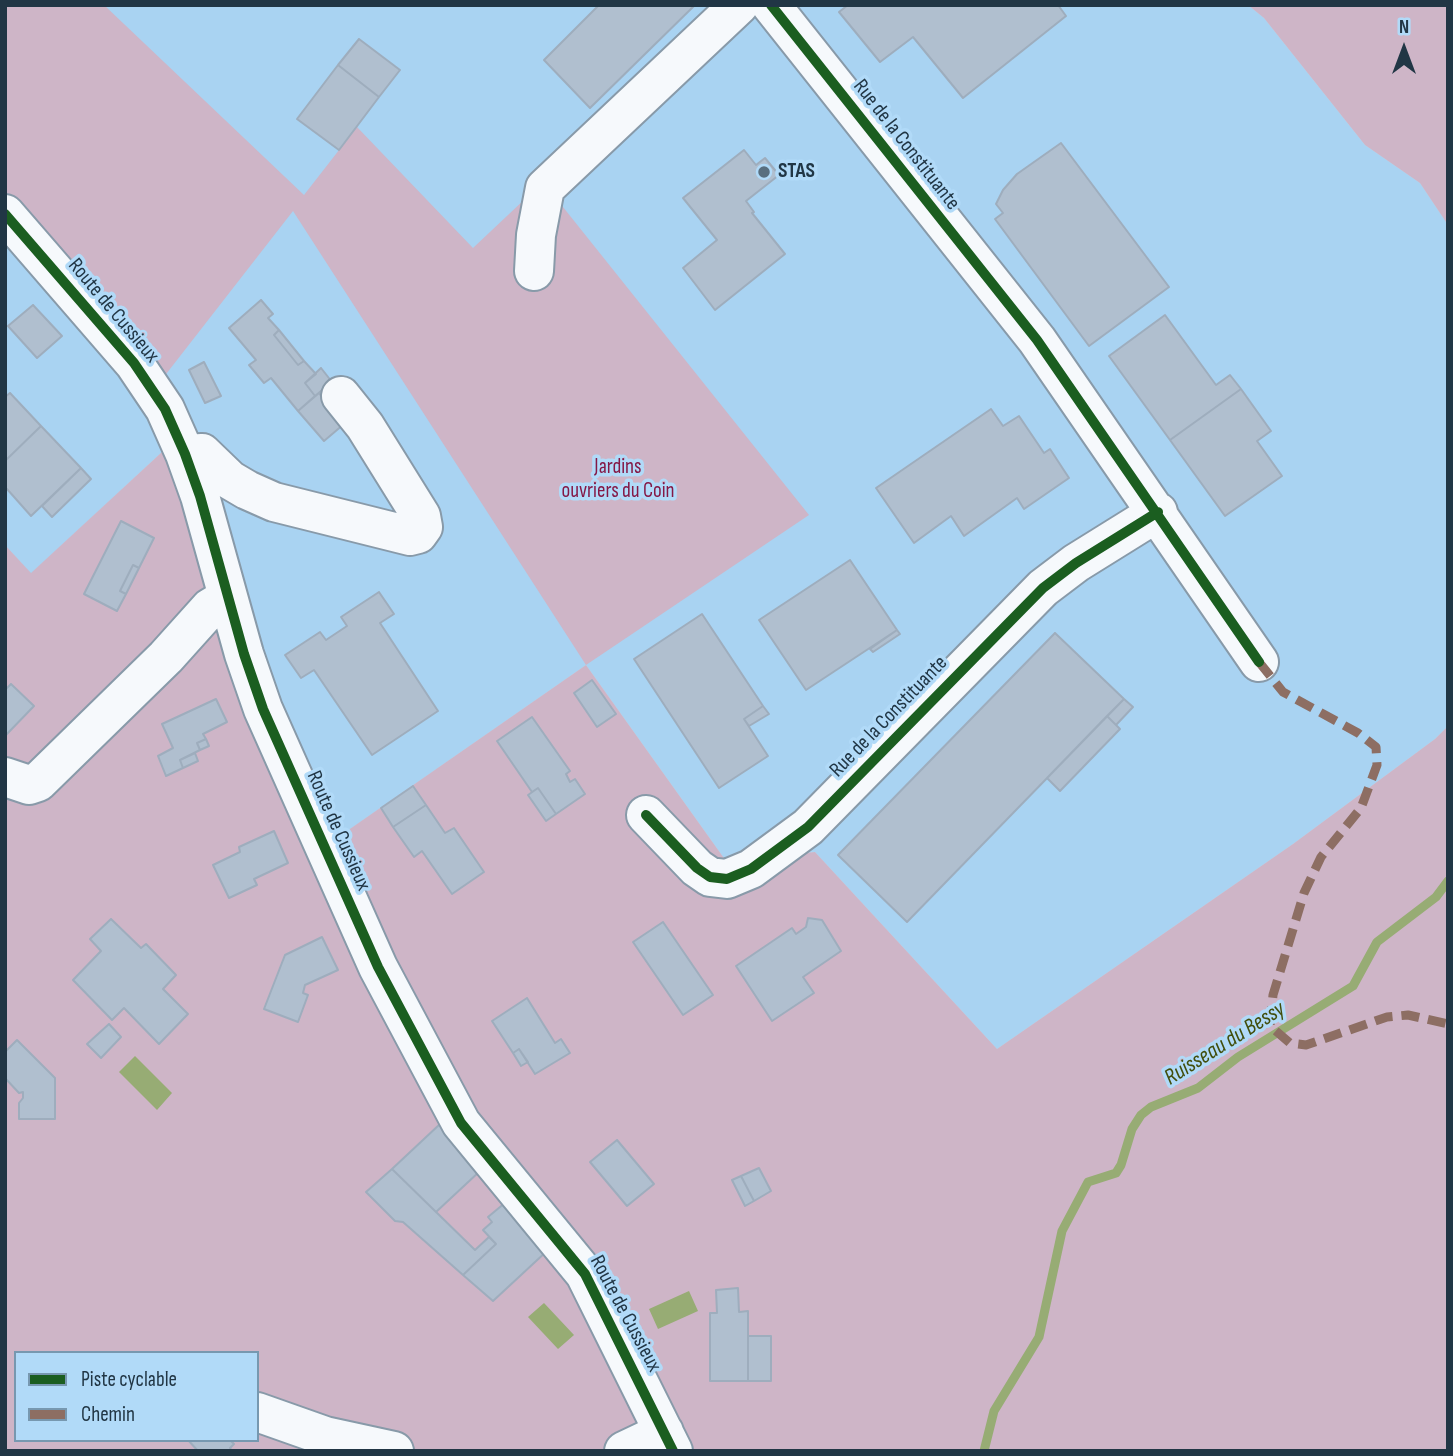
<!DOCTYPE html>
<html>
<head>
<meta charset="utf-8">
<style>
  body { margin:0 }
  #map { position:relative; width:1453px; height:1456px; overflow:hidden; background:#c1d7e8; font-family:"Sofia Sans Condensed",sans-serif }
  canvas { display:block }
  .frame { position:absolute; inset:0; border:7px solid #213645; pointer-events:none }
  .legend { position:absolute; left:14px; top:1351px; width:245px; height:91px; box-sizing:border-box; background:#b1daf8; border:2px solid #7798b0; margin:0; padding:9px 12px; list-style:none; font-size:21px; color:#213645 }
  .legend li { display:flex; align-items:center; gap:14px; height:35px }
  .legend b { width:35px; border:2px solid #7798b0 }
  .north { position:absolute; left:1369px; top:14px; width:70px; height:70px; -webkit-text-stroke:5px #b1daf8; paint-order:stroke; rotate:0deg; font-size:19px; font-weight:700; line-height:28px; text-align:center; color:#213645 }
  .north::after { content:''; display:block; margin:auto; width:24px; height:32px; background:#213645; clip-path:polygon(50% 0,100% 100%,50% 72%,0 100%) }
</style>
</head>
<body>
<div id="map">
<canvas width="1453" height="1456"></canvas>
<div class="frame"></div>
<ul class="legend">
<li><b style="height:9px;background:#1b5e20"></b>Piste cyclable</li>
<li><b style="height:9px;background:#8d6e63"></b>Chemin</li>
</ul>
<div class="north">N</div>
</div>
<script>
const context = document.querySelector('canvas').getContext('2d');
context.lineJoin = 'round';
function fillPath(path, color) {
  context.fillStyle = color;
  context.fill(path, 'evenodd');
}
function poly(rows) {
  const path = new Path2D();
  for (const r of rows) {
    path.moveTo(r[0], r[1]);
    for (let i = 2; i < r.length; i += 2) path.lineTo(r[i], r[i + 1]);
  }
  return path;
}
function strokePath(path, color, width, dash) {
  context.strokeStyle = color;
  context.lineWidth = width;
  context.lineCap = dash ? 'butt' : 'round';
  context.setLineDash(dash || []);
  context.stroke(path);
}
function label(font, color, halo, rows, align = 'center') {
  context.font = font + ' "Sofia Sans Condensed",sans-serif';
  context.lineWidth = 7;
  context.setLineDash([]);
  context.textBaseline = 'middle';
  context.strokeStyle = halo;
  context.fillStyle = color;
  for (const [text, x, y, turn = 0] of rows) {
    context.save();
    context.translate(x, y);
    context.rotate((+turn || 0) * Math.PI / 180);
    context.textAlign = isNaN(turn) ? turn : align;
    if (halo) context.strokeText(text, 0, 0);
    context.fillText(text, 0, 0);
    context.restore();
  }
}
fillPath(poly([
  [5,5,1248,5,1264,18,1365,145,1420,183,1448,225,1448,726,1435,739,1293,844,997,1049,815,852,726,861,586,665,333,841,162,452,31,574,5,545]
]), '#a9d3f2');
fillPath(poly([
  [5,5,104,5,304,195,357,127,473,248,543,182,809,515,586,665,726,861,815,852,997,1049,1293,844,1435,739,1448,726,1448,1451,5,1451,5,545,31,573,162,452,242,607,334,840,586,665,293,211,163,378,5,194],
  [16,1353,257,1353,257,1440,16,1440],
  [1248,5,1448,5,1448,225,1420,183,1365,145,1264,18]
]), '#ceb5c7');
fillPath(poly([
  [135,1056,172,1093,157,1110,119,1072],
  [689,1291,698,1311,658,1329,649,1309],
  [544,1303,574,1335,558,1349,528,1317]
]), '#97ac74');
strokePath(poly([
  [984,1451,994,1411,1039,1337,1062,1231,1088,1182,1116,1173,1121,1165,1132,1129,1141,1115,1151,1107,1198,1088,1238,1057,1353,986,1377,942,1436,897,1448,881]
]), '#97ac74', 9);
const building = poly([
  [599,5,695,5,590,108,544,60,599,5],
  [848,5,1058,5,1066,16,963,98,913,37,880,62,839,12,848,5],
  [359,39,400,70,379,97,338,65,359,39],
  [338,65,379,97,339,150,297,119,338,65],
  [1061,143,1169,287,1089,346,995,219,1003,213,996,204,1003,190,1017,174,1061,143],
  [744,150,756,165,765,158,779,175,746,201,754,212,752,213,785,254,715,310,683,268,717,240,683,198,744,150],
  [261,300,273,314,268,318,279,330,274,335,298,365,304,361,316,374,305,383,315,396,298,411,271,378,264,383,249,365,256,360,229,328,261,300],
  [33,305,62,336,37,358,8,326,33,305],
  [1165,315,1216,385,1230,375,1241,389,1170,440,1109,356,1165,315],
  [279,330,304,361,298,365,274,335,279,330],
  [204,362,221,396,205,403,189,370,204,362],
  [321,368,332,382,315,396,305,383,321,368],
  [1241,389,1271,431,1257,441,1282,476,1225,516,1170,440,1241,389],
  [10,393,41,426,5,461,5,397,10,393],
  [319,393,344,424,324,441,298,411,319,393],
  [991,409,1003,426,1019,416,1044,453,1050,449,1069,478,1024,509,1017,498,964,536,951,516,914,543,876,488,991,409],
  [41,426,81,468,31,516,7,489,5,490,5,461,41,426],
  [81,468,91,479,52,517,42,506,81,468],
  [121,521,154,538,139,568,133,565,120,591,126,594,117,611,84,594,121,521],
  [850,560,897,630,806,690,759,620,850,560],
  [133,565,139,568,126,594,120,591,133,565],
  [379,592,394,614,380,623,438,711,372,755,314,670,301,678,285,655,320,632,326,640,347,626,341,617,379,592],
  [702,614,763,706,744,719,768,756,719,788,634,659,702,614],
  [897,630,900,634,873,652,870,649,897,630],
  [1055,633,1124,699,907,922,838,855,1055,633],
  [592,680,616,714,597,727,574,693,592,680],
  [11,684,34,706,5,736,5,690,11,684],
  [216,699,227,722,203,734,206,739,197,743,200,750,180,760,183,768,166,776,158,756,173,748,162,724,216,699],
  [1124,699,1133,707,1116,725,1107,716,1124,699],
  [763,706,769,714,749,726,744,719,763,706],
  [1107,716,1120,729,1060,791,1047,778,1107,716],
  [532,717,570,771,566,774,570,782,575,779,585,794,556,814,538,788,532,792,497,741,532,717],
  [206,739,209,746,200,750,197,743,206,739],
  [195,753,198,761,183,768,180,760,195,753],
  [413,786,426,805,393,827,381,808,413,786],
  [538,788,556,814,546,821,528,795,538,788],
  [426,805,445,833,454,828,484,872,452,894,422,851,414,857,393,827,426,805],
  [274,831,288,863,254,879,257,885,229,898,213,865,240,852,239,847,274,831],
  [808,918,822,920,841,951,803,977,814,993,772,1021,736,966,792,928,796,934,806,927,808,918],
  [111,919,141,948,146,944,176,975,163,989,188,1014,159,1044,124,1008,112,1020,73,980,101,951,90,939,111,919],
  [663,922,713,995,683,1015,633,942,663,922],
  [322,937,338,970,305,985,303,993,308,995,298,1022,264,1009,285,955,322,937],
  [527,998,555,1043,561,1039,570,1053,535,1074,519,1049,513,1053,492,1021,527,998],
  [109,1024,121,1037,101,1058,87,1044,109,1024],
  [17,1040,55,1078,55,1119,19,1119,19,1103,23,1098,23,1092,19,1093,5,1078,5,1052,17,1040],
  [519,1049,528,1062,521,1066,513,1053,519,1049],
  [440,1124,480,1171,436,1212,392,1169,440,1124],
  [617,1140,654,1184,627,1206,590,1162,617,1140],
  [759,1168,771,1191,754,1201,741,1176,759,1168],
  [392,1169,475,1250,489,1237,496,1244,463,1275,403,1222,395,1221,366,1192,392,1169],
  [741,1176,754,1201,745,1206,732,1180,741,1176],
  [506,1202,548,1250,493,1301,463,1275,496,1244,483,1230,492,1222,488,1217,506,1202],
  [738,1288,739,1312,748,1311,748,1381,710,1381,710,1313,717,1313,716,1290,738,1288],
  [748,1336,771,1336,771,1381,748,1381,748,1336],
  [188,1440,230,1440,234,1444,230,1448,232,1451,198,1451,188,1440]
]);
fillPath(building, '#b0bfcf');
strokePath(building, '#9eadbd', 2);
const minor = poly([
  [771,5,1037,340,1259,662],
  [5,214,134,363,165,409,185,454,200,496,244,654,263,709,378,967,461,1123,585,1274,673,1451],
  [534,271,536,235,545,188,739,5],
  [185,454,202,453,230,480,247,490,274,502,410,536,418,534,423,527,421,516,365,426,341,396],
  [5,777,29,785,38,782,166,657,210,608,228,597],
  [646,815,697,868,710,877,727,879,751,869,808,827,1043,588,1076,563,1158,512],
  [257,1412,325,1436,394,1451],
  [624,1451,664,1432]
]);
strokePath(minor, '#889aa9', 42);
strokePath(minor, '#f6f9fc', 38);
strokePath(poly([
  [1259,662,1283,692,1358,733,1376,747,1377,765,1361,808,1321,857,1304,893,1273,995,1270,1026,1290,1043,1306,1045,1387,1017,1408,1015,1448,1024]
]), '#8d6e63', 9, [18, 9]);
strokePath(poly([
  [771,5,1037,340,1259,662],
  [5,214,134,363,165,409,185,454,200,496,244,654,263,709,378,967,461,1123,585,1274,673,1451],
  [646,815,697,868,710,877,727,879,751,869,808,827,1043,588,1076,563,1158,512]
]), '#1b5e20', 10);
for (const [x, y, r, color] of [
  [764,172,7,"#596e7e"]
]) {
  const dot = new Path2D();
  dot.arc(x, y, r, 0, 2 * Math.PI);
  context.fillStyle = color;
  context.fill(dot);
  strokePath(dot, '#b1daf8', 2.5);
}
label('21px', '#213645', '#b1daf8', [
  ["Rue de la Constituante",906,145,52],
  ["Route de Cussieux",113,311,50],
  ["Rue de la Constituante",889,717,-46],
  ["Route de Cussieux",338,831,66],
  ["Route de Cussieux",625,1314,62]
]);
label('bold 21px', '#213645', '#b1daf8', [
  ["STAS",778,172]
], 'left');
label('21px', '#841846', '#b1daf8', [
  ["Jardins",618,468],
  ["ouvriers du Coin",618,492]
]);
label('italic 23px', '#414e0c', '#b1daf8', [
  ["Ruisseau du Bessy",1225,1044,-32]
]);
</script>
</body>
</html>
